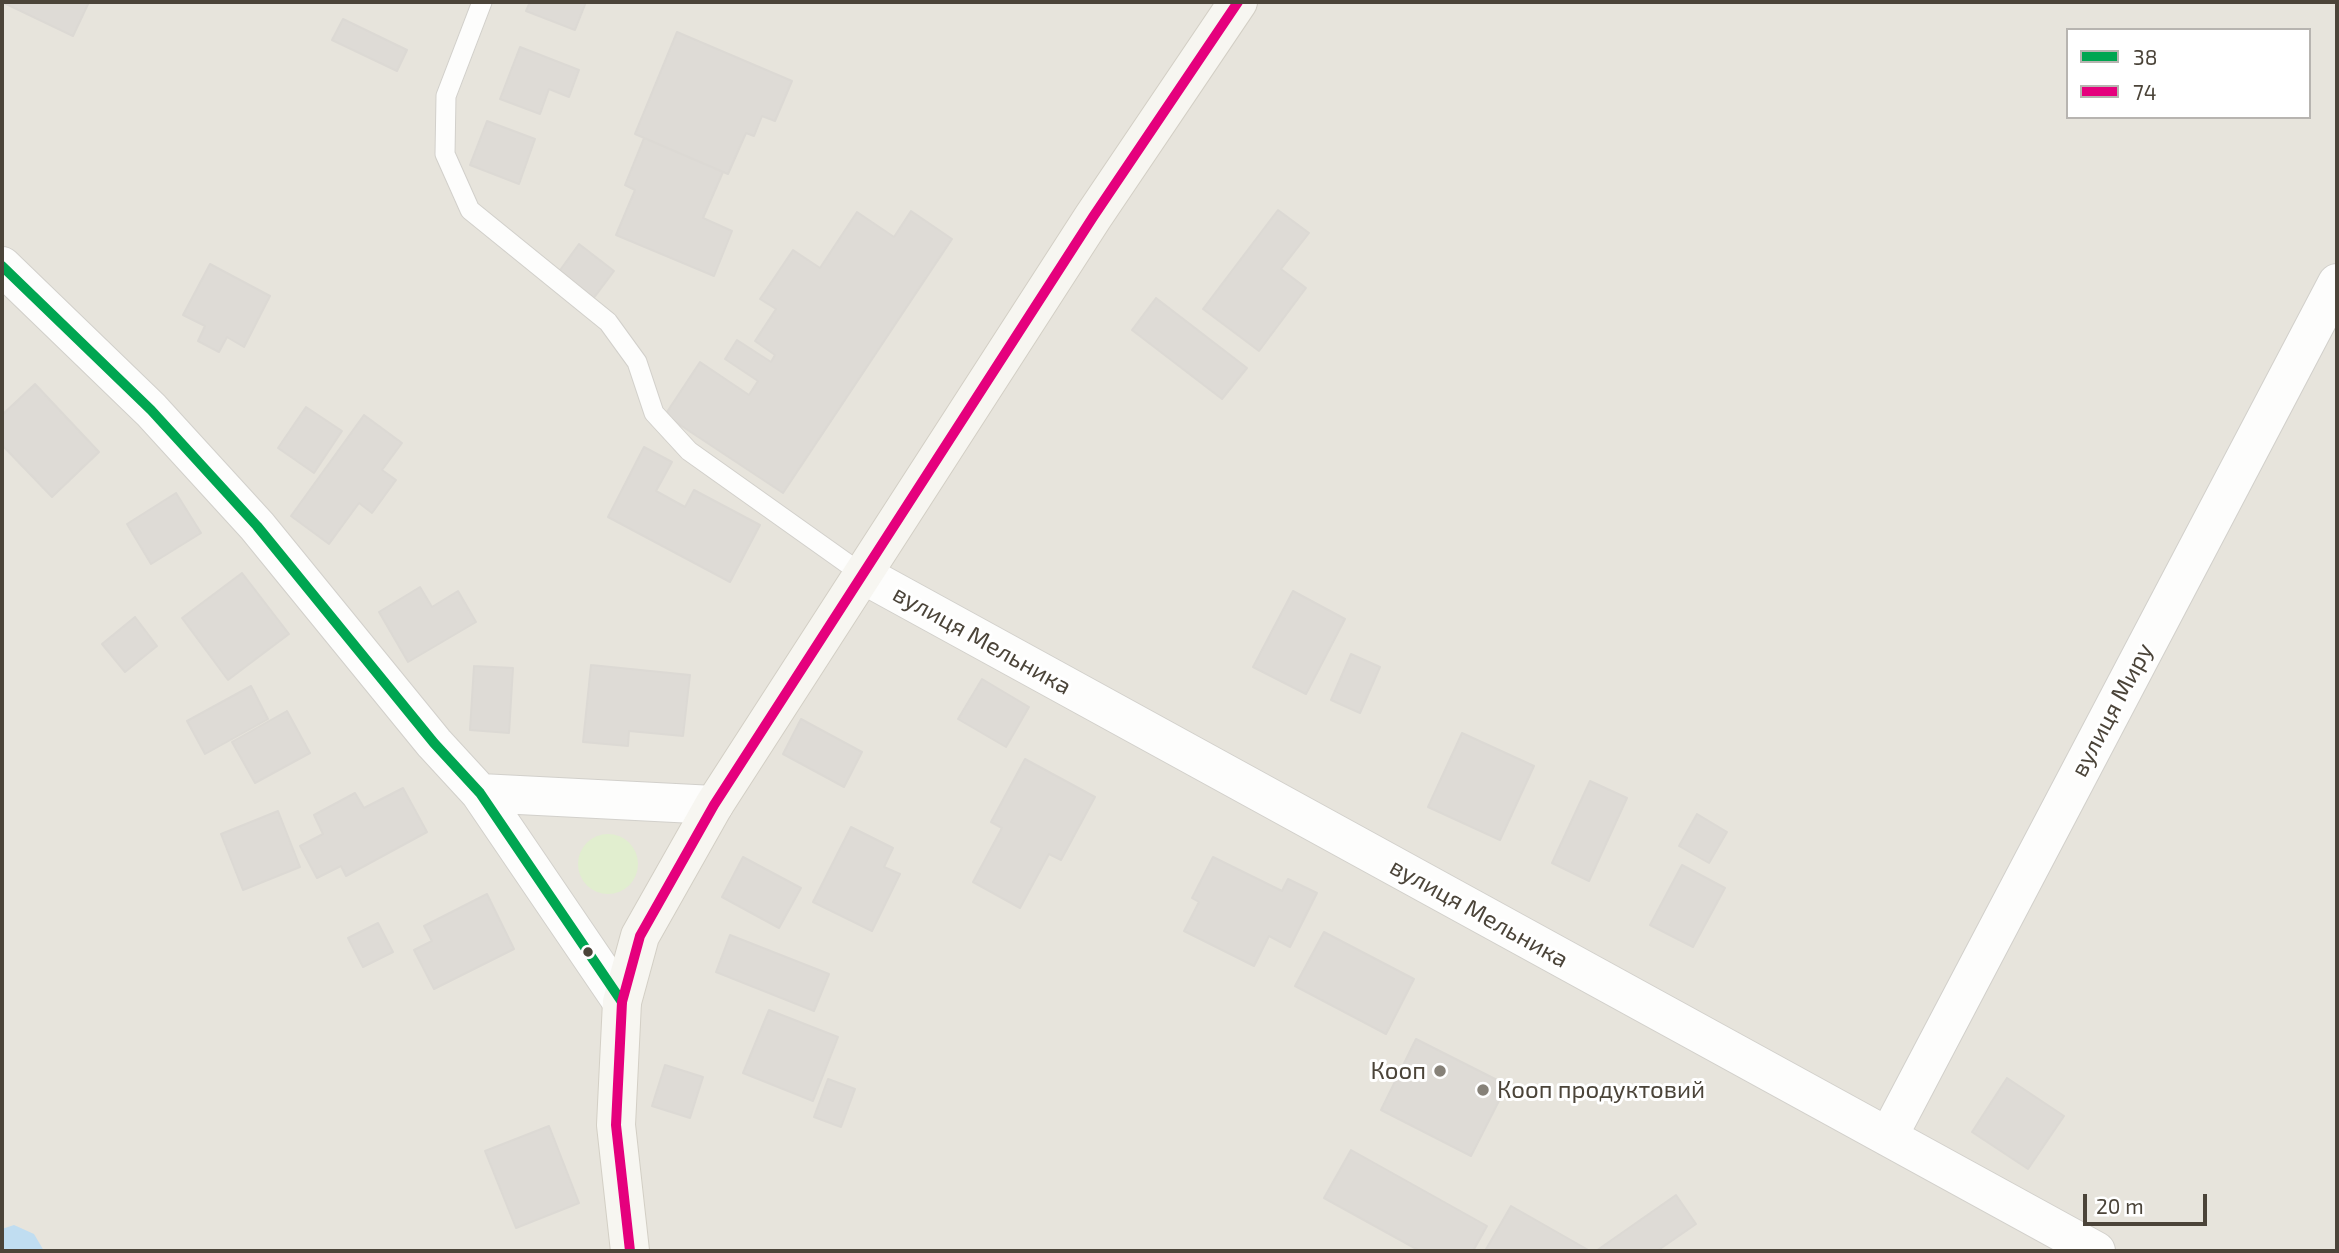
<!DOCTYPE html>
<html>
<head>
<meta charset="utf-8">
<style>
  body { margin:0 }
  #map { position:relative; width:2339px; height:1253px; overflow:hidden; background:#f4f2ee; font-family:"Exo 2",sans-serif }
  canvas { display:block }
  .frame { position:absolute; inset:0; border:4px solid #4b4439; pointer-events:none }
  .legend { position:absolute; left:2066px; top:28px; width:245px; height:91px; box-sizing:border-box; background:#fff; border:2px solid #b7b4b0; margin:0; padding:9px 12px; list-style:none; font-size:21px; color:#4b4439 }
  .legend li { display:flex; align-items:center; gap:14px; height:35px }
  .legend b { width:35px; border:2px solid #b7b4b0 }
  .scale { position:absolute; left:2083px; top:1194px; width:124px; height:32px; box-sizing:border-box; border:4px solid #4b4439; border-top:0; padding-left:9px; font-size:21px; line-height:24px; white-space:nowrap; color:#4b4439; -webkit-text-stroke:5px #fff; paint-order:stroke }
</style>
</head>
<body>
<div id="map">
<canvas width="2339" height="1253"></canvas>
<div class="frame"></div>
<ul class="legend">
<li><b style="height:9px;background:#00a651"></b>38</li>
<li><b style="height:9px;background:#e5007d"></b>74</li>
</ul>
<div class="scale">20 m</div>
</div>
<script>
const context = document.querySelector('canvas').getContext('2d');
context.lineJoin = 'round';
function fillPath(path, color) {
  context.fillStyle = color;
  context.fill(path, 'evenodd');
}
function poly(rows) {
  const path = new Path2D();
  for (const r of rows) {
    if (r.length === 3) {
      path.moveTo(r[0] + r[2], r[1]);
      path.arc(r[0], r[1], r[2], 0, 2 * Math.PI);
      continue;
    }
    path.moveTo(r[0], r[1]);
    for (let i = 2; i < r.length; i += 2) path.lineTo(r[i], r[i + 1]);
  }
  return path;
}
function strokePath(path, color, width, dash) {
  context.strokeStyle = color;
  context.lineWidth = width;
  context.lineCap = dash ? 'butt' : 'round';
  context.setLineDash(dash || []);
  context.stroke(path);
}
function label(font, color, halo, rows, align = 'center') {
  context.font = font + ' "Exo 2",sans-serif';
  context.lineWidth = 6;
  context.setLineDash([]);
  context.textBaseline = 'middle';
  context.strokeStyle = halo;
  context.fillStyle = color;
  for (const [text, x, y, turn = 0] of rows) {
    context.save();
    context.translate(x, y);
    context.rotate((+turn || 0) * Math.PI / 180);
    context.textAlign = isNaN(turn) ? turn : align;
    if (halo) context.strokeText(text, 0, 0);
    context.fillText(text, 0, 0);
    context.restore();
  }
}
fillPath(poly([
  [2,2,2337,2,2337,1251,2,1251],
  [2068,30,2309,30,2309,117,2068,117]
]), '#e7e4dc');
fillPath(poly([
  [608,864,30]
]), '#e1eecf');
fillPath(poly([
  [14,1225,34,1234,44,1251,2,1251,2,1229]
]), '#c0ddf1');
const building = poly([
  [2,2,89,2,73,36,2,2],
  [530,2,586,2,575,30,526,11,530,2],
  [343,19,407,50,397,71,332,40,343,19],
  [677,32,792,81,775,121,762,116,754,136,746,133,728,174,635,134,677,32],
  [520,47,579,70,569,97,549,89,540,114,500,99,520,47],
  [487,121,535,139,519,184,470,165,487,121],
  [644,138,723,172,703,218,732,231,714,276,616,235,635,190,625,185,644,138],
  [1278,210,1309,233,1281,269,1306,288,1259,351,1203,309,1278,210],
  [911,211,952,239,783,493,665,415,700,362,749,395,758,381,725,359,737,340,771,362,775,355,755,341,776,309,760,299,793,250,820,268,857,212,894,237,911,211],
  [579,244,614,271,593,299,558,273,579,244],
  [210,264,270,296,244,347,227,337,219,352,198,341,205,326,183,315,210,264],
  [1156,298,1247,368,1222,399,1132,330,1156,298],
  [35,384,99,452,52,497,2,445,2,415,35,384],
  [306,407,342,431,314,473,278,448,306,407],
  [364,415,402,443,382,470,396,480,372,513,359,503,329,544,291,516,364,415],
  [644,447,672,462,656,491,685,507,694,490,760,525,730,582,608,517,644,447],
  [176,493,201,533,151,564,127,524,176,493],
  [242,573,289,634,228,680,182,618,242,573],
  [420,587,432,607,458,591,476,622,408,662,379,612,420,587],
  [1293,591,1345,619,1306,694,1253,667,1293,591],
  [135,617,157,646,125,672,102,644,135,617],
  [1351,654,1380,667,1360,713,1331,700,1351,654],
  [591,665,690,675,683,736,629,731,628,746,583,742,591,665],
  [474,666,513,668,509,733,470,730,474,666],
  [982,679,1029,707,1006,747,958,719,982,679],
  [251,686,268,719,205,754,187,721,251,686],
  [287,711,310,753,255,783,232,742,287,711],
  [801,719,862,752,844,787,783,754,801,719],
  [1462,733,1534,766,1500,840,1428,807,1462,733],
  [1025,759,1095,797,1061,860,1049,854,1020,908,973,882,1002,828,991,822,1025,759],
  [1590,781,1627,798,1589,881,1552,863,1590,781],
  [403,788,427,832,346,876,341,866,317,878,300,846,323,834,314,815,355,793,364,808,403,788],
  [278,811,300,867,243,890,221,834,278,811],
  [1697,814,1727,832,1709,863,1679,846,1697,814],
  [851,827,893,848,884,867,900,874,872,931,813,902,851,827],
  [743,857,801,888,779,928,722,897,743,857],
  [1213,857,1282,891,1288,879,1317,893,1290,947,1269,936,1254,966,1184,931,1199,902,1192,898,1213,857],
  [1682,865,1725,888,1693,947,1650,925,1682,865],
  [487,894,514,949,434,989,414,950,432,941,424,926,487,894],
  [378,923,393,952,363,967,348,938,378,923],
  [1324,932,1414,979,1386,1034,1295,986,1324,932],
  [730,935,829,974,814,1011,716,972,730,935],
  [769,1010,838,1037,813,1101,743,1073,769,1010],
  [1416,1039,1507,1085,1471,1156,1381,1110,1416,1039],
  [665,1065,703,1077,690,1118,652,1106,665,1065],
  [2007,1078,2064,1116,2028,1169,1972,1132,2007,1078],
  [828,1079,855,1089,841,1127,814,1117,828,1079],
  [549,1126,579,1203,516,1228,485,1151,549,1126],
  [1351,1150,1487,1226,1473,1251,1420,1251,1324,1198,1351,1150],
  [1676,1195,1696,1224,1657,1251,1596,1251,1676,1195],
  [1511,1206,1590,1251,1485,1251,1511,1206]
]);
fillPath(building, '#dedbd6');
strokePath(building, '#dcd9d4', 2);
const lane = poly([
  [482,2,446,96,445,154,470,210,608,322,637,362,654,413,689,451,862,574]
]);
const street = poly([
  [2,266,151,410,257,526,434,743,480,793,622,1002],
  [862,574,2096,1251],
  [480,793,714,805],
  [1888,1137,2337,283]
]);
const secondary = poly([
  [630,1251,616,1125,622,1002,640,936,714,805,1093,217,1238,2]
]);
strokePath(lane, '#d2d0cb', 21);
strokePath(street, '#d2d0cb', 40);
strokePath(secondary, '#d3cfc5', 40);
strokePath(lane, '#fdfdfc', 19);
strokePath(street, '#fdfdfc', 38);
strokePath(secondary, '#f7f6f1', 38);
strokePath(poly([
  [2,266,151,410,257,526,434,743,480,793,622,1002]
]), '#00a651', 10);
strokePath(poly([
  [630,1251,616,1125,622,1002,640,936,714,805,1093,217,1238,2]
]), '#e5007d', 10);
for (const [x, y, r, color] of [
  [588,952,6,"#4b4439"],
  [1440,1071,7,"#868178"],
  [1483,1090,7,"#868178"]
]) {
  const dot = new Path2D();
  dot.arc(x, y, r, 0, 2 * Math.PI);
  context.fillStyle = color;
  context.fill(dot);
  strokePath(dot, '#fff', 2.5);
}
label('24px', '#4b4439', '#fff', [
  ["вулиця Мельника",982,640,29],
  ["вулиця Миру",2112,710,-62],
  ["вулиця Мельника",1479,913,29]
]);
label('24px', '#4b4439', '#fff', [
  ["Кооп",1426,1071],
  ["Кооп продуктовий",1497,1090,"left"]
], 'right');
</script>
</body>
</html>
